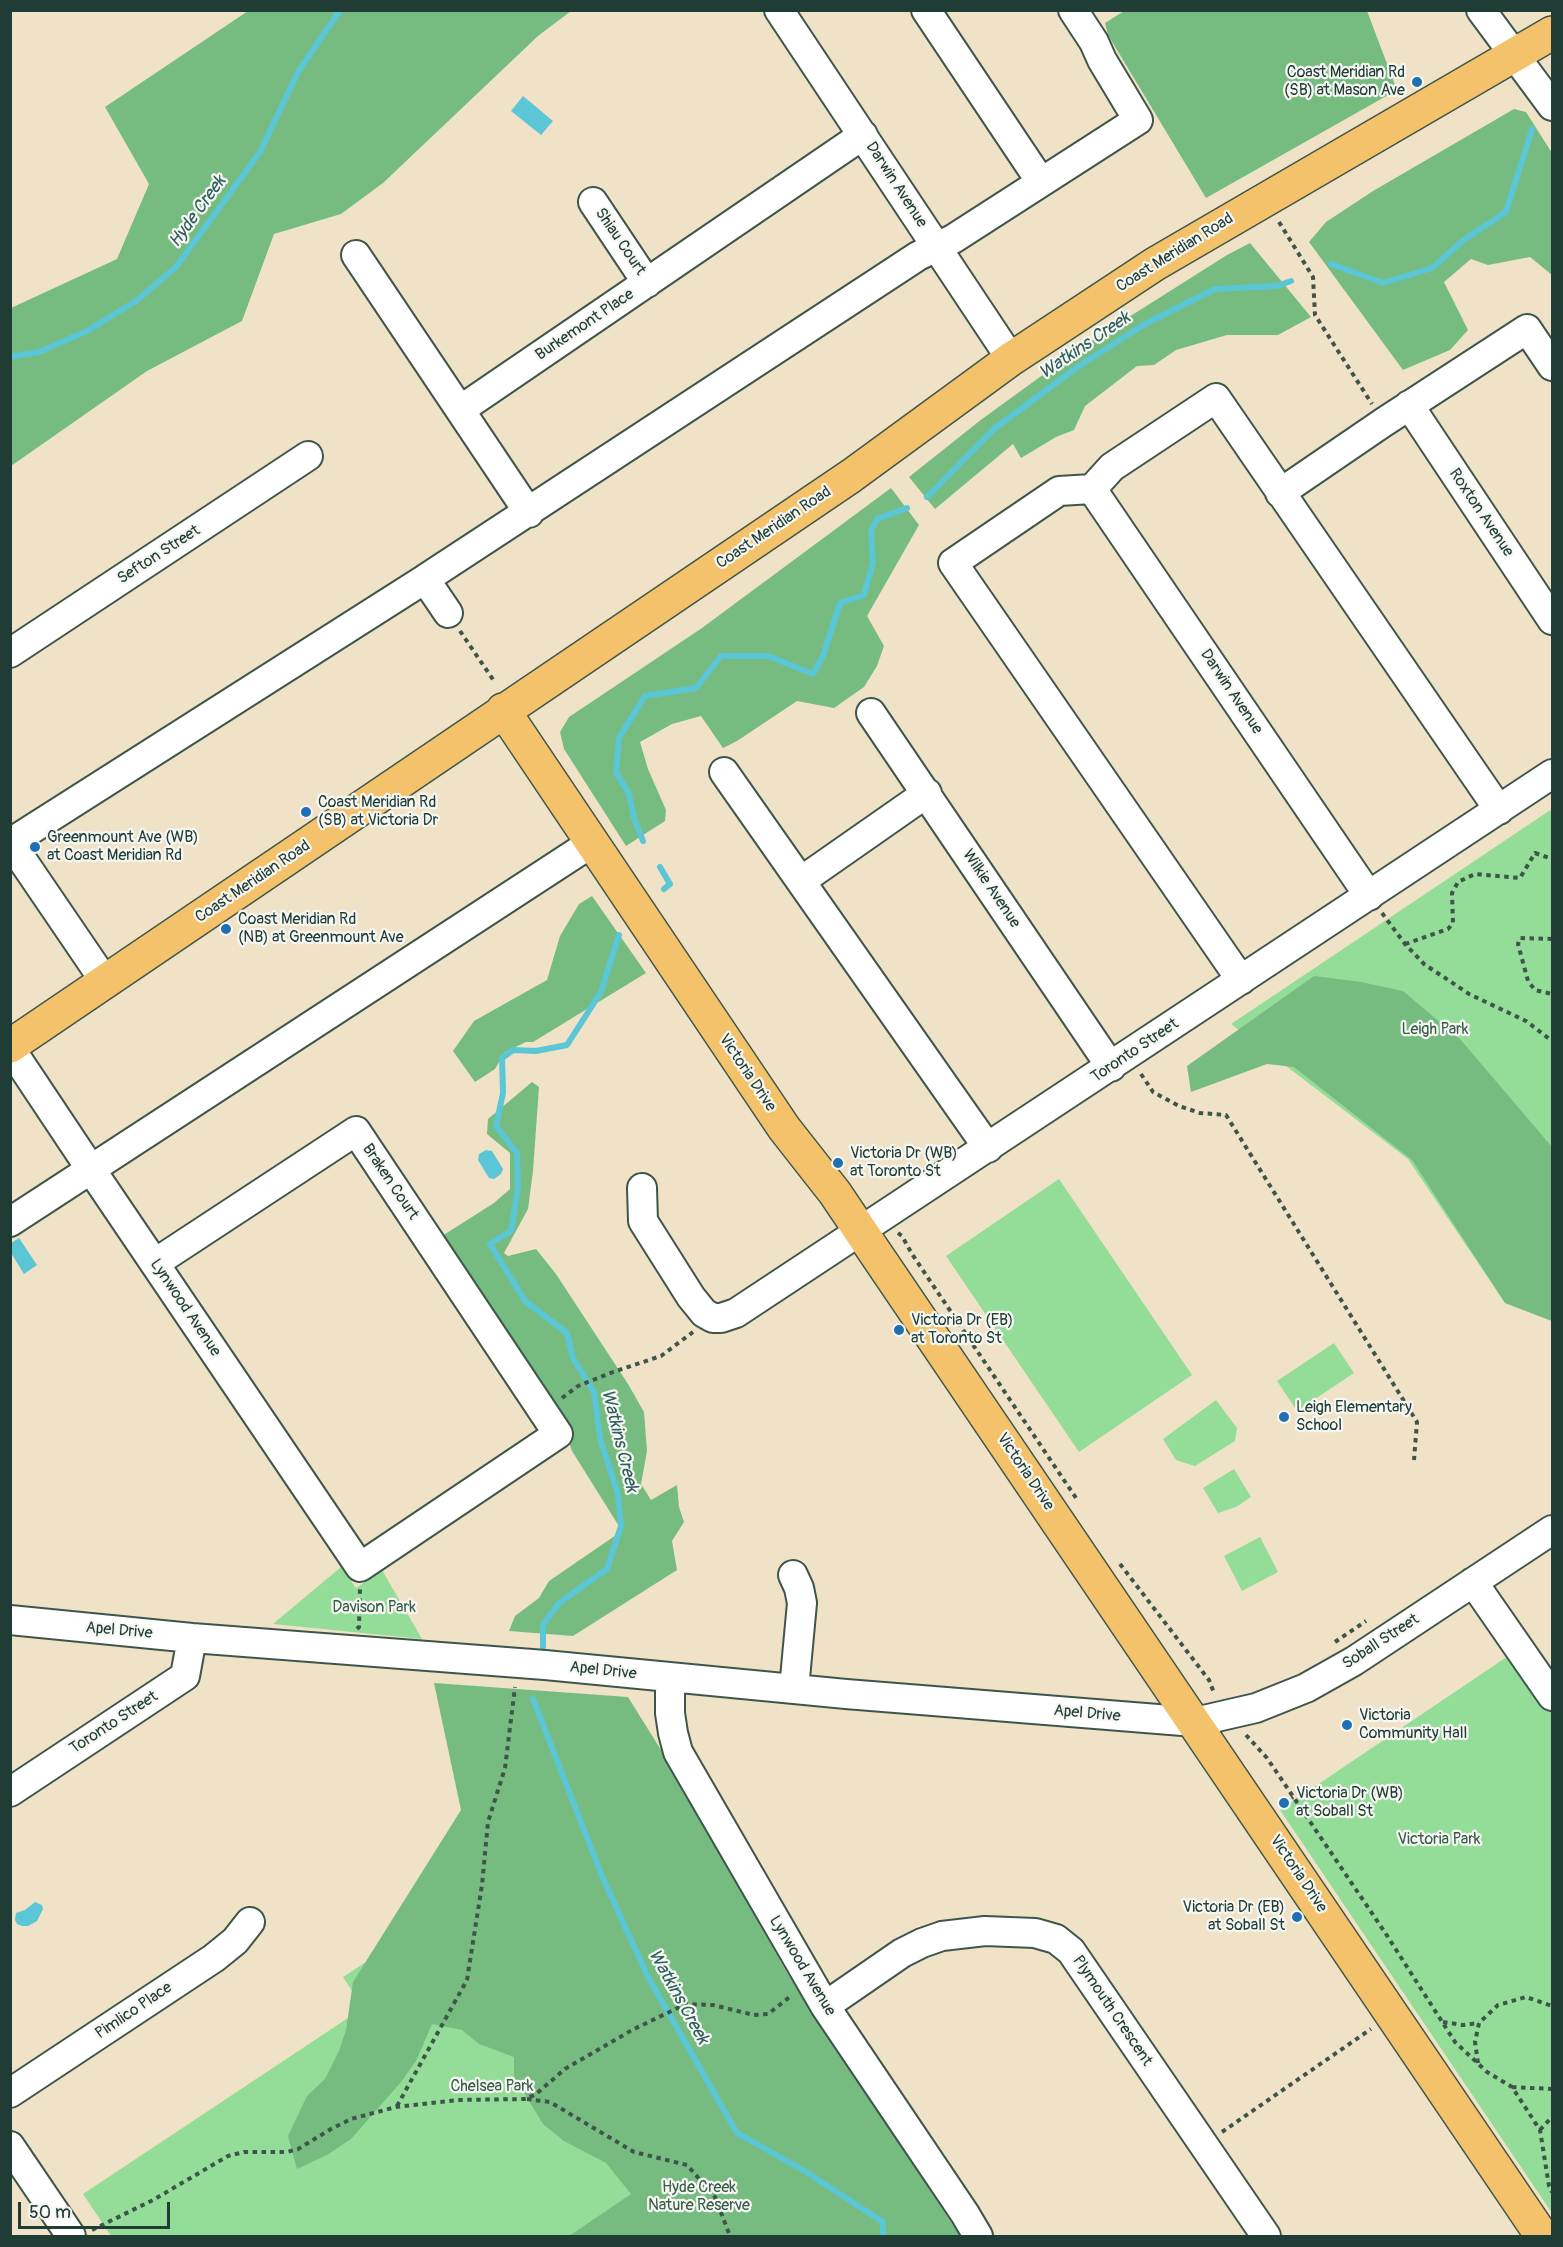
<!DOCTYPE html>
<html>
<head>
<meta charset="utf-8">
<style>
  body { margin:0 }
  #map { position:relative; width:1563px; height:2247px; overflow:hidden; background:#f0e2c6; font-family:Pangolin,sans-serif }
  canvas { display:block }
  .frame { position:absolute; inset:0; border:12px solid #1f3d34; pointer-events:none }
  .scale { position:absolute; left:18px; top:2202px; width:152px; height:27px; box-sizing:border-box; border:3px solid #1f3d34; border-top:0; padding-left:8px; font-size:18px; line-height:21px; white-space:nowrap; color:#1f3d34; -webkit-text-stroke:4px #f6f6f2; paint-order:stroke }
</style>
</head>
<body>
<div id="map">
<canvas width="1563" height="2247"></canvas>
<div class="frame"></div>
<div class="scale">50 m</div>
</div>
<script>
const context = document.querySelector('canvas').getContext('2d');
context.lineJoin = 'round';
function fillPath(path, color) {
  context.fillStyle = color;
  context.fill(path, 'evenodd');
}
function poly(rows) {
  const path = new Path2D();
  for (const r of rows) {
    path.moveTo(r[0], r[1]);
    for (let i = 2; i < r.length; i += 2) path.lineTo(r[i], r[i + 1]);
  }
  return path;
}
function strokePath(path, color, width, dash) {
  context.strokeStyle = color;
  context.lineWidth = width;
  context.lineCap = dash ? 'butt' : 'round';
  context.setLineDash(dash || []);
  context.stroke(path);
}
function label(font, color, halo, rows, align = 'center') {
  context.font = font + ' Pangolin,sans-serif';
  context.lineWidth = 4.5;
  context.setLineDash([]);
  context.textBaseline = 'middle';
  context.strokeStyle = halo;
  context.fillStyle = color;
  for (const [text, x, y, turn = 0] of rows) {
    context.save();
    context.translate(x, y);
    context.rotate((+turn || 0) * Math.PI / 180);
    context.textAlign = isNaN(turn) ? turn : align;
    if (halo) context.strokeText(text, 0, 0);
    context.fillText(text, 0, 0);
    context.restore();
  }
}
fillPath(poly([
  [1552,809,1552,1321,1505,1303,1408,1159,1231,1024],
  [1059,1179,1192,1375,1079,1452,946,1256],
  [1334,1343,1354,1373,1297,1411,1277,1381],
  [1216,1400,1237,1428,1235,1441,1195,1466,1176,1460,1163,1439],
  [1234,1469,1251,1497,1236,1507,1218,1513,1203,1488],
  [1260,1537,1278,1572,1242,1591,1224,1556],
  [341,1567,356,1588,382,1570,422,1639,273,1624],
  [1520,1648,1552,1696,1552,2213,1280,1810],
  [519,1862,775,2236,111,2236,83,2194,363,2008,343,1977]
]), '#93dd98');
fillPath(poly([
  [248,11,571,11,538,36,383,183,341,214,274,234,242,321,147,371,11,466,11,308,117,259,149,184,105,107],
  [1124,11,1367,11,1397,90,1206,198,1108,35,1105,23],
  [1514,109,1526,112,1552,153,1552,275,1530,257,1488,265,1471,259,1444,282,1468,330,1450,350,1403,370,1309,242,1326,222,1373,191],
  [1250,243,1311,317,1278,335,1227,335,1176,350,1154,365,1137,366,1085,406,1074,430,1056,437,1021,458,1013,444,935,509,909,477,982,419,1080,348,1227,255],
  [891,488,919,525,867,616,884,646,877,666,864,687,834,708,797,701,737,741,723,748,701,716,672,724,640,742,648,769,666,810,665,821,626,846,564,749,560,732,569,717,702,628],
  [592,896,646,973,533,1042,526,1042,505,1052,495,1069,475,1082,453,1051,474,1021,547,980,560,936,579,904],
  [1314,976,1361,982,1403,991,1460,1039,1552,1147,1552,1321,1505,1303,1412,1160,1294,1067,1267,1064,1191,1092,1187,1066],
  [532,1082,539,1087,533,1171,528,1209,504,1253,508,1256,536,1249,556,1274,628,1384,644,1412,647,1451,641,1484,651,1500,677,1485,679,1507,684,1522,672,1541,677,1570,573,1636,509,1631,515,1616,539,1598,549,1581,622,1531,572,1451,557,1406,442,1236,494,1203,510,1189,510,1153,487,1134,488,1119],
  [434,1683,628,1697,666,1758,787,1973,960,2236,569,2236,631,2194,606,2163,564,2141,543,2124,514,2076,514,2057,479,2044,462,2030,432,2024,416,2061,401,2082,351,2139,327,2155,297,2169,288,2136,307,2096,325,2079,339,2051,346,2030,353,1982,461,1810]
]), '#76bc80');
fillPath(poly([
  [523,96,553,121,541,135,511,111],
  [486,1150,492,1151,503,1169,501,1174,494,1179,489,1178,478,1160,479,1154],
  [19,1238,37,1265,24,1274,11,1253,11,1243],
  [35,1902,42,1905,43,1909,37,1921,28,1926,22,1926,17,1924,15,1920,16,1913,25,1910]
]), '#5bc6d5');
strokePath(poly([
  [1331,264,1383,283,1432,268,1465,239,1506,212,1532,129],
  [10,357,39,352,87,331,136,301,176,267,260,152,298,72,340,10],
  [927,497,994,429,1076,368,1145,324,1215,289,1277,286,1291,281],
  [643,841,634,818,629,794,616,772,619,738,645,696,696,688,721,656,768,656,813,674,823,656,840,603,864,595,873,562,871,531,877,519,907,508],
  [660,867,670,884,664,889],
  [543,1647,543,1625,559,1603,607,1569,621,1526,618,1494,600,1438,594,1392,573,1358,567,1333,525,1301,490,1244,511,1231,518,1188,517,1153,496,1126,503,1093,502,1058,513,1050,536,1051,567,1045,601,992,619,935],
  [533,1699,602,1876,648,1977,737,2133,803,2170,883,2222,883,2236]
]), '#5bc6d5', 6);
const minor = poly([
  [779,10,1011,359],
  [926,10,1041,182],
  [1481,10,1552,106],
  [593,202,647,283],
  [356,255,460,410,863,135],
  [1409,405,1552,620],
  [460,410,529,513],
  [1092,489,1369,896],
  [1280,493,1384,422,1527,329,1552,366],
  [425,579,918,256,953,239,1138,120,1102,60,1094,42,1073,10],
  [10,653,308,456],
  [871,713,1111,1067],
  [724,772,988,1148],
  [10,842,106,983],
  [10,843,425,579,448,613],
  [801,881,927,793],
  [1241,980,953,563,1059,491,1092,489,1112,467,1216,398,1499,810],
  [10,1048,90,1168,360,1567,558,1434,356,1131,155,1263],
  [642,1188,643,1221,691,1297,704,1313,713,1318,721,1318,736,1313,1552,774],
  [10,1222,593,842],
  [793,1575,799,1588,802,1603,794,1689],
  [1473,1582,1552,1696],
  [10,1620,192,1638,545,1665,846,1694,1195,1722,1256,1708,1306,1688,1354,1661,1552,1530],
  [670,1678,670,1713,673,1733,678,1752,825,2006,965,2214,978,2236],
  [10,1792,185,1676,192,1638],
  [825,2006,902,1953,922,1943,942,1936,985,1931,1035,1933,1056,1939,1071,1951,1266,2236],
  [10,2093,214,1958,235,1941,250,1922],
  [10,2146,71,2236]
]);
const major = poly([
  [503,710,784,1128,835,1193,874,1251,1542,2236],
  [10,1046,851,476,1011,359,1155,264,1552,33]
]);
strokePath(minor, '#3e564a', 32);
strokePath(major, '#3e564a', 36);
strokePath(poly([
  [1279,222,1313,277,1315,315,1372,404],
  [460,631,494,681],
  [1382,913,1405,944,1424,964,1469,994,1526,1021,1552,1041],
  [1552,939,1520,938,1518,944,1528,981,1535,990,1552,994],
  [1405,944,1448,929,1453,923,1452,893,1458,882,1475,874,1520,878,1535,853,1552,859],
  [1141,1074,1153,1092,1179,1106,1200,1113,1226,1115,1417,1422,1414,1460],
  [898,1233,902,1236,912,1254,1076,1498],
  [562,1398,578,1386,613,1372,661,1356,693,1332],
  [1120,1564,1209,1680,1214,1693],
  [357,1629,359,1627,360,1589],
  [1335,1642,1366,1621],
  [1246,1735,1267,1758,1386,1934,1455,2042,1487,2072,1512,2087,1540,2130,1549,2186,1552,2192],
  [1284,1803,1293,1797],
  [1443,2022,1463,2025,1479,2023],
  [1478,2063,1475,2042,1479,2023,1498,2005,1526,1997,1552,2006],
  [1512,2087,1552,2089],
  [527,2099,550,2102,634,2152,687,2165,715,2197,730,2236],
  [397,2106,467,1980,482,1885,488,1822,505,1768,515,1687],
  [1540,2130,1552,2117],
  [1222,2132,1371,2029],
  [92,2230,153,2200,228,2156,244,2152,287,2152,298,2149,331,2129,351,2119,396,2107,458,2100,526,2099,536,2094,565,2069,632,2030,686,2004,713,2005,754,2015,768,2014,791,1996]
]), '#3e564a', 4, [4.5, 4.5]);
strokePath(minor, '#fff', 28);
strokePath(major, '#f4c26a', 33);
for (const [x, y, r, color] of [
  [1417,82,6,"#1f6fb2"],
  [306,812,6,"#1f6fb2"],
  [35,847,6,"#1f6fb2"],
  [226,929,6,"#1f6fb2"],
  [838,1163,6,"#1f6fb2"],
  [899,1330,6,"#1f6fb2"],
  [1284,1417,6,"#1f6fb2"],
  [1347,1725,6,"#1f6fb2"],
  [1284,1803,6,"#1f6fb2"],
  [1297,1917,6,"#1f6fb2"]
]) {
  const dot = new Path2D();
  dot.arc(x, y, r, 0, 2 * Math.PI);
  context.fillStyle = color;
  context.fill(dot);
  strokePath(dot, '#f6f6f2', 2);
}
label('16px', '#1f3d34', '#f6f6f2', [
  ["Coast Meridian Rd",1405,73,"right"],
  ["(SB) at Mason Ave",1405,91,"right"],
  ["Coast Meridian Rd",318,803],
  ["(SB) at Victoria Dr",318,821],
  ["Greenmount Ave (WB)",47,838],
  ["at Coast Meridian Rd",47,856],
  ["Coast Meridian Rd",238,920],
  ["(NB) at Greenmount Ave",238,938],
  ["Victoria Dr (WB)",850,1154],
  ["at Toronto St",850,1172],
  ["Victoria Dr (EB)",911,1321],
  ["at Toronto St",911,1339],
  ["Leigh Elementary",1296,1408],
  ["School",1296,1426],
  ["Victoria",1359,1716],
  ["Community Hall",1359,1734],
  ["Victoria Dr (WB)",1296,1794],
  ["at Soball St",1296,1812],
  ["Victoria Dr (EB)",1285,1908,"right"],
  ["at Soball St",1285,1926,"right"]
], 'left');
label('16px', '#1f3d34', '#f6f6f2', [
  ["Darwin Avenue",896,185,57],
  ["Shiau Court",620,242,56],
  ["Coast Meridian Road",1175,253,-32],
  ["Burkemont Place",585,325,-34],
  ["Roxton Avenue",1481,513,56],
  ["Coast Meridian Road",774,528,-34],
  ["Sefton Street",159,555,-33],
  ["Darwin Avenue",1231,692,56],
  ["Coast Meridian Road",253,882,-34],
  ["Wilkie Avenue",991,889,56],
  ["Toronto Street",1135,1051,-34],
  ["Victoria Drive",747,1073,56],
  ["Braken Court",390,1182,56],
  ["Lynwood Avenue",185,1308,56],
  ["Victoria Drive",1025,1472,56],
  ["Apel Drive",119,1631,5],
  ["Soball Street",1381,1642,-33],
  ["Apel Drive",603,1671,6],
  ["Apel Drive",1087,1714,5],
  ["Toronto Street",114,1723,-33],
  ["Victoria Drive",1298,1874,56],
  ["Lynwood Avenue",802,1966,59],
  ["Pimlico Place",134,2011,-34],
  ["Plymouth Crescent",1112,2011,56]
]);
label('16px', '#365d48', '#f6f6f2', [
  ["Leigh Park",1435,1030],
  ["Davison Park",374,1608],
  ["Victoria Park",1439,1840],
  ["Chelsea Park",492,2087],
  ["Hyde Creek",699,2188],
  ["Nature Reserve",699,2206]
]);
label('italic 18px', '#2e5f5c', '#f6f6f2', [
  ["Hyde Creek",198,212,-54],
  ["Watkins Creek",1085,346,-34],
  ["Watkins Creek",619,1441,76],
  ["Watkins Creek",678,1997,61]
]);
</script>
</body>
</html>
